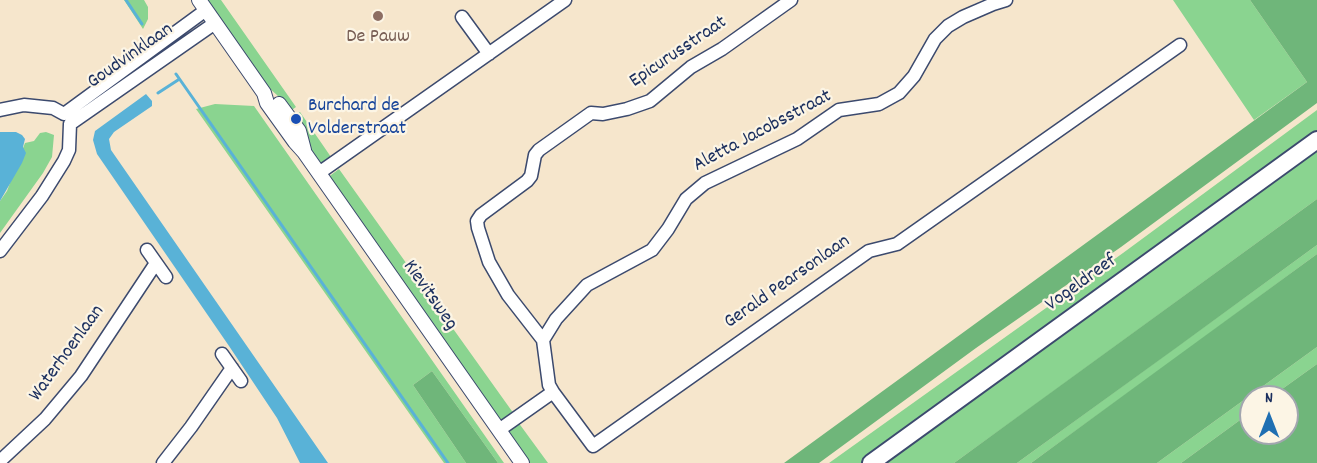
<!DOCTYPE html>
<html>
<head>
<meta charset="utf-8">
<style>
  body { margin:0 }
  #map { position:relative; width:1317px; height:463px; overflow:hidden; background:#f6e6cc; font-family:Dekko,sans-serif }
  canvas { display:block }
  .north { position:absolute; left:1239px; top:385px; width:60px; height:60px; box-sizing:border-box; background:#fcf5e5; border:2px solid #a2a6af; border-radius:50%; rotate:0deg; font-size:16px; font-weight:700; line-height:24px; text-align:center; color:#1b2f5e }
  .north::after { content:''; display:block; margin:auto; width:21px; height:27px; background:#1f6fb2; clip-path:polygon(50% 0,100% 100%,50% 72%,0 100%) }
</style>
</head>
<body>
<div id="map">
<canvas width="1317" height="463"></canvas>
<div class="north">N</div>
</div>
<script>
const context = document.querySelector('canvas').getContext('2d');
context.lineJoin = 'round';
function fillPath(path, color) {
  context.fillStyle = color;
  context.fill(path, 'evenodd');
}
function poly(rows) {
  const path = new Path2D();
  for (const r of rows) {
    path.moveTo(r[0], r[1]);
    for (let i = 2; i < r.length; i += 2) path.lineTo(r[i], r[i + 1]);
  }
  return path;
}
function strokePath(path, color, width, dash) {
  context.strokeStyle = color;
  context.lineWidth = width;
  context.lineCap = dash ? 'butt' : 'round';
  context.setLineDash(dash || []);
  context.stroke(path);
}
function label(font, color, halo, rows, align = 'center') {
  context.font = font + ' Dekko,sans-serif';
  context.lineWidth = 4.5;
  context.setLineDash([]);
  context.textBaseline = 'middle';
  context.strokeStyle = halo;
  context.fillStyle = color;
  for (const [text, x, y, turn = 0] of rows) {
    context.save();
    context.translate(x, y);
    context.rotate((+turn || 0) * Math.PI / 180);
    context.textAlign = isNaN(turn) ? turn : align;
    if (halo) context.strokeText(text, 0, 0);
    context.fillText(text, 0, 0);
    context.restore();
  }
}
fillPath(poly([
  [124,0,144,0,148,7,148,19,143,29],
  [205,0,221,0,296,107,289,112,277,95,261,81],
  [1173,0,1250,0,1307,82,1254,120],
  [215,104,254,106,504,463,498,463,432,371,413,385,466,463,444,463,196,109],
  [1317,110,1317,133,1003,362,862,463,829,463,1123,253],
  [300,112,331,157,319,166,293,117],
  [46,132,54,135,52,157,43,173,0,233,0,201,7,191,25,143,34,141,40,133],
  [1317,146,1317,199,1029,409,954,463,879,463],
  [339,169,514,414,505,421,497,420,327,178],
  [1317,245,1317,254,1172,361,1031,463,1017,463],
  [1317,347,1317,364,1271,397,1251,397,1251,412,1181,463,1157,463],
  [518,422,548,463,527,463,508,436,510,428]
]), '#8ad490');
fillPath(poly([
  [1250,0,1317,0,1317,103,1121,247,976,348,819,463,784,463,1307,82],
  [1317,199,1317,245,1176,348,1017,463,954,463],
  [1317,254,1317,347,1157,463,1031,463],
  [1317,364,1317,463,1181,463,1251,412,1251,433,1287,433,1287,397,1271,397],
  [432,371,498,463,466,463,413,385]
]), '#6fb67a');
fillPath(poly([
  [146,94,152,101,152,106,114,132,109,139,111,150,328,463,300,463,277,418,229,346,97,154,93,140,95,131],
  [0,132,16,132,22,135,25,139,23,147,26,153,22,163,0,201]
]), '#59b2d7');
strokePath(poly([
  [126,0,142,24],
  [176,74,448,463],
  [158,93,178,80]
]), '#59b2d7', 3);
const minor = poly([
  [462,17,489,54],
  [0,110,24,105,53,108,64,114],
  [64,114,206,10],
  [70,124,215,23],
  [319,173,565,0],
  [147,250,166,277],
  [0,251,42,196,64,161,69,150,70,124],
  [543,340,508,295,489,262,478,228,477,221,481,215,527,181,531,176,535,155,539,150,591,113,603,114,627,109,650,101,691,67,722,49,791,0],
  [222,354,241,381],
  [553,392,549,385,543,340,556,319,587,285,652,250,668,229,686,199,705,183,797,139,839,110,879,104,899,93,914,76,935,39,948,26,963,17,993,4,1006,0],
  [499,430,553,392,593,446,869,251,897,244,1180,45],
  [0,461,45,419,81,376,156,263],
  [163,463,191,427,232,368]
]);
const tertiary = poly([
  [199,0,264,93,267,103,295,142,304,152,522,463],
  [279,104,299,131,304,150]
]);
const secondary = poly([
  [871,463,1317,140]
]);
strokePath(minor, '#3c4a6e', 15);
strokePath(tertiary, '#3c4a6e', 16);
strokePath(secondary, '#3c4a6e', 20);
strokePath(minor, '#fff', 12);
strokePath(tertiary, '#fff', 14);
strokePath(secondary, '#fff', 16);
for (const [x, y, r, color] of [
  [378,16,6,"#8d6e63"],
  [296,119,6,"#1a4fb4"]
]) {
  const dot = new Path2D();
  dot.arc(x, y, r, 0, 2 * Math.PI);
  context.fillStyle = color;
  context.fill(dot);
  strokePath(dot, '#fcf5e5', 2);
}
label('20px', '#785e54', '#fcf5e5', [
  ["De Pauw",378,38]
]);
label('20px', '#1b2f5e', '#fcf5e5', [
  ["Epicurusstraat",679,53,-34],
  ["Goudvinklaan",131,57,-35],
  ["Aletta Jacobsstraat",763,132,-28],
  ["Gerald Pearsonlaan",788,283,-35],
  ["Vogeldreef",1082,284,-36],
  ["Kievitsweg",429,296,55],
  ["Waterhoenlaan",68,354,-54]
]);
label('20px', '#164399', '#fcf5e5', [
  ["Burchard de",308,107],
  ["Volderstraat",308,130]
], 'left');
</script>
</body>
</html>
